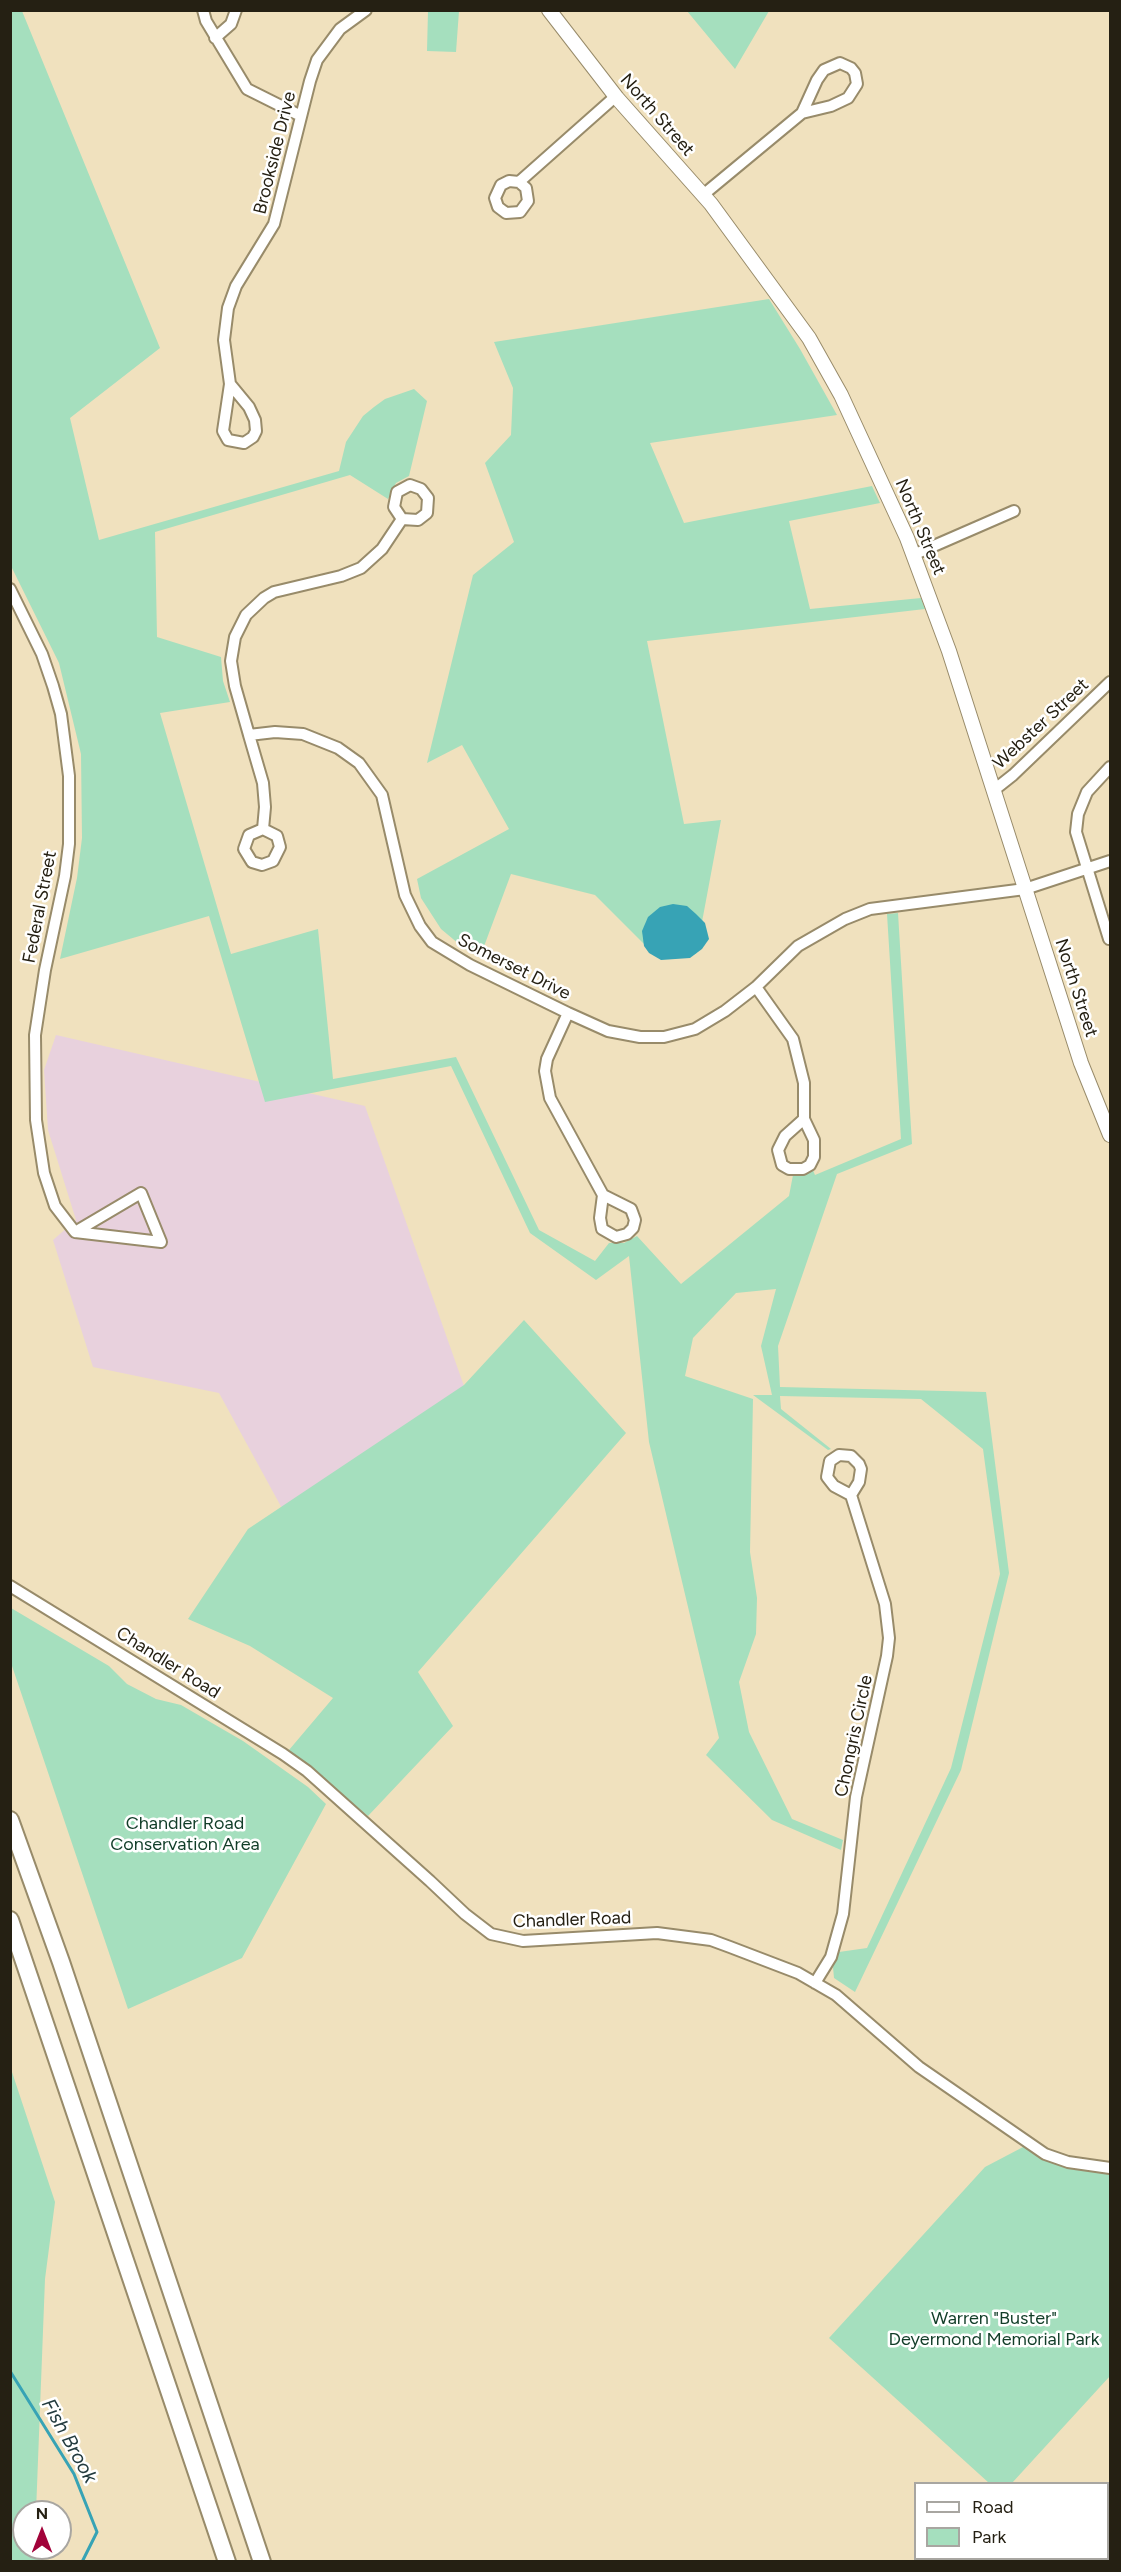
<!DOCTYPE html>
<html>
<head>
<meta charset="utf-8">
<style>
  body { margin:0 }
  #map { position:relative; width:1121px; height:2572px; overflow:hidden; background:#f0e1be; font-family:Figtree,sans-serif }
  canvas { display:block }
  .frame { position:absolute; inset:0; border:12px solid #252013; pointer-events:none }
  .legend { position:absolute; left:914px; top:2482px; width:195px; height:78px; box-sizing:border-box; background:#fff; border:2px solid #a8a6a1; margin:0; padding:8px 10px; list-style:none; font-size:18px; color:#252013 }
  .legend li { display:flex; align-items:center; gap:12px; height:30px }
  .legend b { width:30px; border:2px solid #a8a6a1 }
  .north { position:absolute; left:12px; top:2500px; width:60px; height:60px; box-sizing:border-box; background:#fff; border:2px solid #a8a6a1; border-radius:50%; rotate:0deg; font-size:16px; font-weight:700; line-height:24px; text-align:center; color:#252013 }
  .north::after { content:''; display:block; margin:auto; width:21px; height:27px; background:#a2033a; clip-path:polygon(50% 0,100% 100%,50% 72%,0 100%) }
</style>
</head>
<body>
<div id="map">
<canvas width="1121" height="2572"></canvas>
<div class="frame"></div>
<ul class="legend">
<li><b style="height:8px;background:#fff"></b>Road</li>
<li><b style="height:16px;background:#a5dfbe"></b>Park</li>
</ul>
<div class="north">N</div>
</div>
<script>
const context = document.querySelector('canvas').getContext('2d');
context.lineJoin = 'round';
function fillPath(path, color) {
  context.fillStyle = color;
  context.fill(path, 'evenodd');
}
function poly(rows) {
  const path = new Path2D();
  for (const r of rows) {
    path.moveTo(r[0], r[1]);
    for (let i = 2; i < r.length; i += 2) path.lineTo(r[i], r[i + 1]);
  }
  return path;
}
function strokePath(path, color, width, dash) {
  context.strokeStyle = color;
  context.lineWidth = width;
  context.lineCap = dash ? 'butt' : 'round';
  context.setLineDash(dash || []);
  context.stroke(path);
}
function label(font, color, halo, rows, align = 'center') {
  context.font = font + ' Figtree,sans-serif';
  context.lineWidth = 5;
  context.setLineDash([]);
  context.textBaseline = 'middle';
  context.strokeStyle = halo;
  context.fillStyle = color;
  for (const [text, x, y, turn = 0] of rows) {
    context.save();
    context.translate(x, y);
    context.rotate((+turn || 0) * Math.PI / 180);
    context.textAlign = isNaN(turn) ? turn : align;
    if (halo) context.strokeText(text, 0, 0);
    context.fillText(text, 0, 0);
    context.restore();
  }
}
fillPath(poly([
  [56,1035,365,1106,464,1386,284,1512,219,1393,93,1367,53,1240,76,1220,48,1130,44,1070]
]), '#e8d1dd');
fillPath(poly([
  [10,11,22,11,160,348,70,418,99,540,339,471,346,442,363,416,374,407,385,399,414,389,427,401,409,476,396,483,388,499,350,475,155,532,157,637,221,657,223,681,230,702,160,713,231,954,318,929,333,1079,456,1057,539,1230,595,1261,609,1243,624,1243,637,1236,681,1284,789,1196,793,1175,803,1174,812,1168,815,1175,901,1139,887,914,898,913,912,1144,837,1174,778,1346,780,1387,986,1392,1009,1573,961,1770,855,1992,834,1978,833,1967,839,1952,867,1948,951,1768,1000,1574,983,1449,921,1399,780,1396,781,1409,831,1449,828,1450,753,1395,772,1395,761,1346,776,1289,736,1293,693,1338,685,1376,753,1399,750,1552,757,1598,756,1634,739,1682,749,1732,792,1819,843,1840,841,1850,772,1820,706,1755,719,1738,649,1442,629,1256,596,1280,530,1233,451,1066,265,1102,209,916,60,959,77,878,82,838,81,754,59,663,11,566],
  [428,11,459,11,456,52,427,51],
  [687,11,769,11,735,69],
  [769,299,800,349,837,415,650,443,684,523,872,486,880,503,789,521,810,609,921,598,925,609,647,641,684,824,721,820,696,954,656,956,595,895,511,874,480,957,465,949,441,929,421,898,417,879,509,829,462,745,427,763,473,575,514,542,485,463,511,435,513,388,494,342],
  [524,1320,626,1433,418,1672,453,1726,368,1816,289,1750,333,1698,250,1646,188,1619,248,1529,464,1385],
  [11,1608,109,1666,127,1684,156,1699,181,1705,243,1741,308,1787,326,1804,242,1958,128,2009,11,1663],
  [11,2069,55,2202,45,2279,36,2512,24,2512,24,2548,39,2548,40,2561,11,2561],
  [1025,2146,1090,2171,1110,2172,1110,2376,1012,2483,989,2483,829,2338,985,2167]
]), '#a5dfbe');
fillPath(poly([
  [673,904,687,906,696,914,705,923,709,939,702,949,690,958,661,960,649,953,644,946,642,931,648,917,660,907]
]), '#37a3b5');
strokePath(poly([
  [10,2371,74,2474,97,2532,82,2562]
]), '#37a3b5', 3);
const minor = poly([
  [203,10,206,21,247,89,301,116],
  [215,38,231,24,236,10],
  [519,182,526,188,528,201,520,212,506,213,498,207,495,198,501,185,509,181,519,182,616,96],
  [703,195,802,113,817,80,824,70,840,63,851,68,855,73,857,84,848,98,831,106,802,113],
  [230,384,249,407,255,420,256,431,253,437,244,443,228,440,223,431,230,384,224,340,228,308,236,286,274,224,310,81,317,60,340,29,366,10],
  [402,519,418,520,427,513,428,498,421,489,410,485,397,492,394,507,402,519,382,549,361,568,341,576,274,592,264,598,246,615,235,637,231,661,235,686,249,735,275,732,303,734,338,748,359,763,382,795,405,895,420,926,432,942,470,965,568,1013,608,1031,640,1037,664,1037,695,1029,725,1011,756,987,798,946,845,919,870,909,1025,889,1110,861],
  [913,555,1014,511],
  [10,589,42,654,53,686,61,714,69,776,69,844,65,876,45,970,35,1035,36,1120,44,1173,55,1206,75,1232,141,1193,161,1242,75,1232],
  [249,735,263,783,265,807,263,829,249,835,244,849,252,862,262,865,273,861,280,847,277,836,263,829],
  [994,790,1013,775,1110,682],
  [1109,939,1076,832,1078,814,1087,792,1110,767],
  [756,987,793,1039,804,1083,804,1119,785,1136,778,1150,782,1165,789,1169,803,1169,810,1165,814,1157,814,1140,804,1119],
  [568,1013,547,1059,545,1071,550,1098,603,1195,600,1218,602,1229,616,1237,627,1234,633,1228,635,1220,631,1209,603,1195],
  [10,1586,283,1754,307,1771,430,1881,465,1914,491,1934,523,1941,657,1933,711,1940,730,1947,798,1973,836,1995,919,2067,1045,2154,1068,2162,1110,2168],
  [815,1983,831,1957,843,1914,856,1797,887,1656,889,1638,885,1604,851,1495,859,1482,861,1469,859,1464,851,1456,839,1455,830,1461,827,1477,834,1486,851,1495]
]);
const major = poly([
  [549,10,617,98,711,204,809,338,841,395,907,538,949,651,1081,1063,1110,1135]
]);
const highway = poly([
  [10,1820,61,1962,262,2562],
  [10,1920,227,2562]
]);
strokePath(minor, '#988b6a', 14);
strokePath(major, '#988b6a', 16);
strokePath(highway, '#988b6a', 20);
strokePath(minor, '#fff', 10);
strokePath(major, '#fff', 14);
strokePath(highway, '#fff', 16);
label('18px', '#252013', '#fff', [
  ["North Street",657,115,49],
  ["Brookside Drive",275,153,-76],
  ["North Street",920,527,67],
  ["Webster Street",1041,724,-43],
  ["Federal Street",40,907,-79],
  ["Somerset Drive",514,967,27],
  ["North Street",1076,988,72],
  ["Chandler Road",168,1663,32],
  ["Chongris Circle",854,1736,-78],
  ["Chandler Road",572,1920,-2]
]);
label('18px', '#113d28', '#fff', [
  ["Chandler Road",185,1824],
  ["Conservation Area",185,1845],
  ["Warren \"Buster\"",994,2319],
  ["Deyermond Memorial Park",994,2340]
]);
label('italic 20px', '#233b3f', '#fff', [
  ["Fish Brook",69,2441,61]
]);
</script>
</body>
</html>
